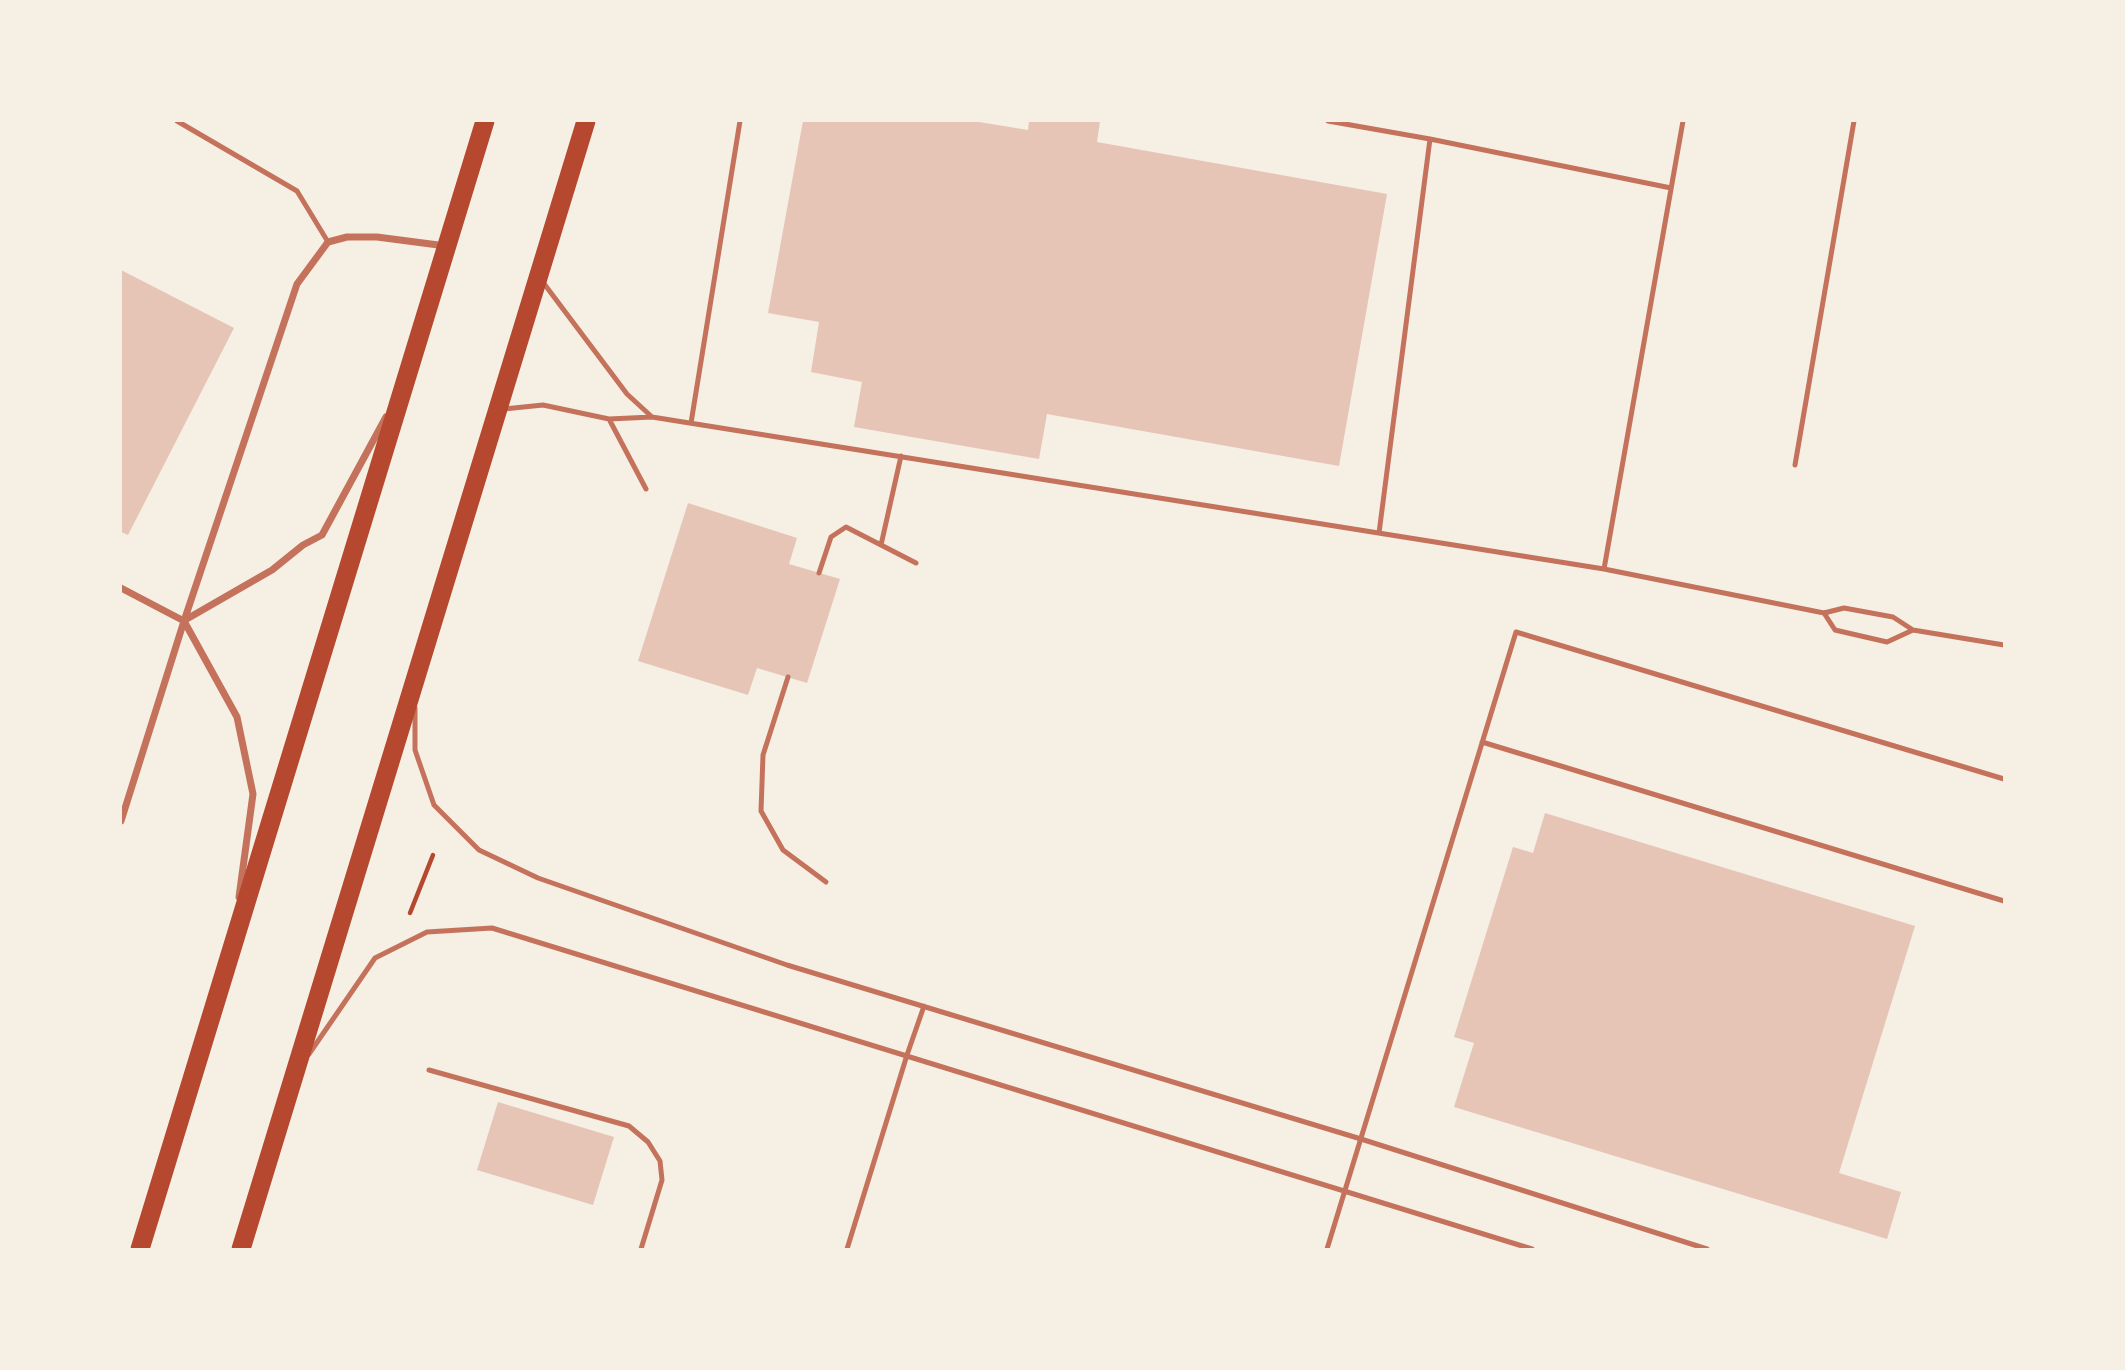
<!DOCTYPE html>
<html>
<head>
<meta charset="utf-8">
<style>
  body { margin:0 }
  #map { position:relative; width:2125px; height:1370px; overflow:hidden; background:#f6efe4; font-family:"Alegreya Sans",sans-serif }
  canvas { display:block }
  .frame { position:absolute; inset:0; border:122px solid #f6efe4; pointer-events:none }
</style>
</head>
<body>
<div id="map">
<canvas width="2125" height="1370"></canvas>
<div class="frame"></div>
</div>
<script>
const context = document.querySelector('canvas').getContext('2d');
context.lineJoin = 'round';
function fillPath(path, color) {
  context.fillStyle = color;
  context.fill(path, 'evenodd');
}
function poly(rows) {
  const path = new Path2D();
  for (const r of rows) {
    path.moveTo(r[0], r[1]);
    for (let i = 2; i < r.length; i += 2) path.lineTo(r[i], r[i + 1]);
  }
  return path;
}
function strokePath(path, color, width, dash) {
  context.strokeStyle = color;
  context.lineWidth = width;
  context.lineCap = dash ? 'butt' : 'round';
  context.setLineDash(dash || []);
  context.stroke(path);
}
fillPath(poly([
  [803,121,973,121,1028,130,1029,121,1100,121,1097,142,1387,194,1339,466,1047,414,1039,459,854,427,862,382,811,372,819,322,768,313],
  [121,270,234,328,128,535,121,532],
  [688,503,797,538,789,564,840,579,807,683,757,668,748,695,638,661],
  [1545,813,1915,926,1839,1173,1901,1192,1887,1239,1454,1107,1474,1043,1454,1037,1513,847,1533,853],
  [498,1102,614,1137,593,1205,477,1170]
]), '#e6c5b7');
strokePath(poly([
  [410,913,433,855]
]), '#b5482f', 4.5);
strokePath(poly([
  [177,121,297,191,328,242],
  [1328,121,1430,139,1671,188],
  [542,281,627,394,652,417],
  [504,409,543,405,609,419,646,489],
  [609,419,652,417,1604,569,1683,121],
  [691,423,740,121],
  [1795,465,1854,121],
  [1379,533,1430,139],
  [881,545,901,456],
  [1604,569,1824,613,1844,608,1893,617,1913,630,2004,645],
  [819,573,831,537,846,527,916,563],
  [1824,613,1835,630,1887,642,1913,630],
  [788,677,763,755,761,811,783,850,826,882],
  [415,708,415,750,434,805,479,850,538,878,787,965,1361,1139,1707,1249],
  [1482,742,2004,901],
  [309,1054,375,958,427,932,492,928,1532,1249],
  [429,1070,629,1126,648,1142,660,1161,662,1180,641,1249],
  [847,1249,907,1055,924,1006],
  [1327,1249,1516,632,2004,779]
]), '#c5725c', 5);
strokePath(poly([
  [121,588,184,621,237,717,253,794,239,897],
  [185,620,272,570,303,545,322,535,386,417],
  [121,821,184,621,297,284,328,242,347,237,377,237,446,246]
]), '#c5725c', 7);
strokePath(poly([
  [140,1249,485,121],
  [241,1249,586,121]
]), '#b5482f', 19);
</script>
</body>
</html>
